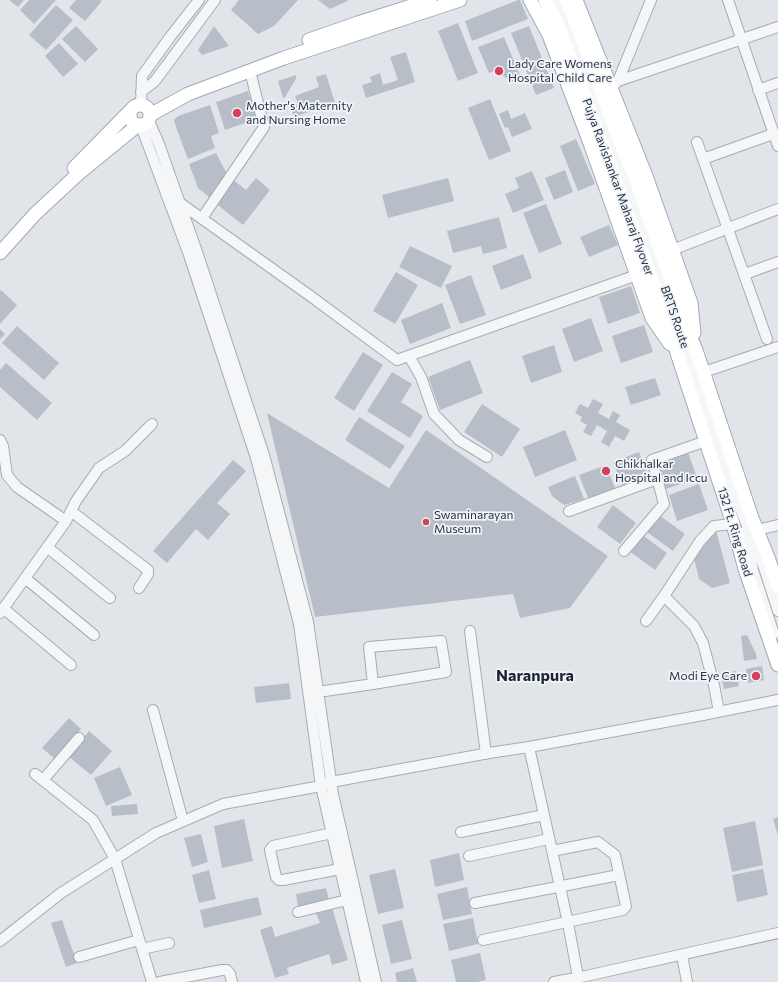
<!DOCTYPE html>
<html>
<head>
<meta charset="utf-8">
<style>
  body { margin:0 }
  canvas { display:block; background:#e1e5ea }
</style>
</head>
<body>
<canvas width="778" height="982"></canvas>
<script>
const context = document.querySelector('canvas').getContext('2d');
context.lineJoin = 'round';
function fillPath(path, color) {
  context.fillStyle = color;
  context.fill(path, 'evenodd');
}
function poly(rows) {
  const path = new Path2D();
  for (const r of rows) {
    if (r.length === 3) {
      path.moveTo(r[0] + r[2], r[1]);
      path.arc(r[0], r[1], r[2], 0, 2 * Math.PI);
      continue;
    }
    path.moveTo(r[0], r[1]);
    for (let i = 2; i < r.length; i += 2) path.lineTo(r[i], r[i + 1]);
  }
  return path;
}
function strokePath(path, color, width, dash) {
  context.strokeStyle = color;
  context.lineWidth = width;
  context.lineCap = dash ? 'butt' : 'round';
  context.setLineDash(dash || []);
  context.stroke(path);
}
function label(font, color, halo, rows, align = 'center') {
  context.font = font + ' Commissioner,sans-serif';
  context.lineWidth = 3.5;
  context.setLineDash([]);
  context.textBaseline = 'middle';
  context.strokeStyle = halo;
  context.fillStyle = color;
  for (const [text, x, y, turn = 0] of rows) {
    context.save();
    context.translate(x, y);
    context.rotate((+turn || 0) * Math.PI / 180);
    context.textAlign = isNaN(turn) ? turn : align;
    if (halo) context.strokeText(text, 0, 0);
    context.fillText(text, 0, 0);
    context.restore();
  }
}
fillPath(poly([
  [9,0,24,0,18,7],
  [29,0,56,0,34,24,20,10],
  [76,0,100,0,102,1,85,21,69,8],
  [239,0,298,0,274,26,258,34,231,10],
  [318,0,347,0,348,1,330,9],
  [518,0,520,0,528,19,472,41,465,21],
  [56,5,73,20,46,50,29,35],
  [458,23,478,73,458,81,438,31],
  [76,26,98,49,85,62,62,39],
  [214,26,229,46,202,55,198,50],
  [529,26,554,88,536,95,511,33],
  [504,37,521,78,511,82,504,76,500,76,497,70,489,73,478,47],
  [59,43,78,64,63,77,45,56],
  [406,52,415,82,366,98,362,85,372,82,370,77,380,73,383,85,398,80,390,57],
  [326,74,335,103,294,117,290,107,298,104,295,96,319,87,316,77],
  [296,75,296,79,285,97,283,98,278,81],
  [248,91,257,119,225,130,216,102],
  [490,99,511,151,489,160,468,108],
  [210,105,219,133,211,136,215,148,188,159,177,130,174,120,178,116],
  [508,110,511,119,525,113,532,129,512,137,508,127,505,128,499,114],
  [576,139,595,184,578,191,560,146],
  [216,153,228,176,210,198,198,188,189,164],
  [565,170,573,192,554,200,545,178],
  [532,171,544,200,513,213,505,194,519,188,515,178],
  [256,178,270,190,243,225,214,202,232,179,246,190],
  [448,178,454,201,388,218,382,195],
  [546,204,562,244,539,253,523,213],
  [499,217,507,248,483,254,481,246,453,253,447,231],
  [609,225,618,245,589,257,580,237],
  [410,246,452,266,441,288,399,267],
  [523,254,532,278,501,290,492,266],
  [396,272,418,285,395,324,373,311],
  [471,275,486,315,460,324,445,285],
  [631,286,640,313,608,324,599,297],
  [1,290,17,305,0,324,0,291],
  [442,303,451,328,410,344,401,320],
  [591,318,603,351,574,362,562,329],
  [644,325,653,352,621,363,612,336],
  [17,326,59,363,44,380,2,343],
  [0,329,5,334,0,339],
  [554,345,562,372,531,383,522,356],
  [363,352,383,365,354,411,334,398],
  [470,360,483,393,440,410,428,377],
  [6,363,52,403,37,420,0,387,0,370],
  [392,372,412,384,401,402,423,416,410,438,367,411],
  [655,378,661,395,631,405,625,387],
  [593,399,603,404,598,413,609,419,613,411,620,415,616,422,630,430,624,441,615,436,609,447,601,442,607,431,597,425,591,436,583,432,587,425,580,421,582,417,575,413,580,404,588,408],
  [482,404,520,429,502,457,464,432],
  [267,413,389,488,426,430,608,556,570,608,520,618,513,594,315,617],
  [359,417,405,446,390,469,345,440],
  [565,430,577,460,535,477,523,447],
  [639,452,648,475,622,485,613,462],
  [688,452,697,478,666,489,658,463],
  [233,460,246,471,217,503,230,514,208,540,196,529,167,563,153,551],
  [606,465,615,488,588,498,579,475],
  [575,476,584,499,564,505,552,496,548,487],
  [699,484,708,510,677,521,669,495],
  [613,505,636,523,620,544,597,527],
  [659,515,685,534,673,551,647,532],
  [716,530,730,583,712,588,699,579,693,554],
  [641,534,667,553,655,570,629,551],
  [747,635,756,654,757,659,744,661,741,636],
  [762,666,764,680,748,683,746,669],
  [736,671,739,686,724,689,721,674],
  [289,683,291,699,256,703,254,687],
  [69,718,81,729,55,759,42,748],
  [89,731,112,751,91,775,68,756],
  [120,767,132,795,106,806,94,778],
  [137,804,138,814,112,816,111,806],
  [778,817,778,836,773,819],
  [244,819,253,861,222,868,214,826],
  [755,821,763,865,732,872,723,828],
  [201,834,208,862,192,867,184,838],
  [459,853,464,880,435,887,430,860],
  [395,869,404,908,378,914,369,875],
  [763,869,768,895,737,902,732,875],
  [209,870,216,899,199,903,192,875],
  [467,887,472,914,443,920,437,894],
  [326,888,329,900,298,907,296,894],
  [258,897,262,915,204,928,200,910],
  [332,908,348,960,332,965,329,954,287,968,289,974,275,978,260,930,272,926,275,937,320,923,316,913],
  [473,918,478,944,449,951,443,924],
  [62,920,77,963,66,967,51,923],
  [402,920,412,959,391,964,382,925],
  [480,953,486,980,477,982,456,982,451,960],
  [413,968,417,982,397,982,395,973]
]), '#b8bec8');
const minor = poly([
  [557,0,564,13,628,186,668,296,737,501,764,568,778,611],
  [728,0,778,146],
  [618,81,651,0],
  [611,88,618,81,778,27],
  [758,90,778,83],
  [141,92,155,81,215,0],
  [141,105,142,76,170,37,199,0],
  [149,121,159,144,197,252,264,455,308,622,333,794,376,982],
  [141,126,189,255,256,458,299,624,321,786,366,982],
  [697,142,767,339],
  [703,159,773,134],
  [180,203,309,295,397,360,637,275],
  [202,218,264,127,250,71],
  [672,250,778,209],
  [745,274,778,262],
  [409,356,421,377,434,414,459,440,487,457],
  [704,372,778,347],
  [0,440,3,446,7,475,17,487,66,521,0,613],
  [71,511,148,570,148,574,139,588],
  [569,511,657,479],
  [66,521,76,501,99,468,125,451,152,424],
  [757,530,778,525],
  [744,532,753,570,774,634],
  [47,547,110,598],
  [624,551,664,504,652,460,706,441],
  [25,578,94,635],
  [664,596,694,626,703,643,714,685,719,712],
  [3,608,71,665],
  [646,621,664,596,700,541,714,526,733,524],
  [470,631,486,754],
  [318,692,373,684,446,672,441,641,369,647,373,684],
  [153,710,183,821],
  [529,747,568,923,578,977],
  [35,774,93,820,115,859,152,982],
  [43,780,79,738],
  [461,832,544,815],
  [332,833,273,846,270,850,276,877,279,880,283,880,340,869],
  [469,856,549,839],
  [475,903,619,875],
  [298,912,347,900],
  [483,940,623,910,626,906,615,855,598,842,552,851],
  [0,941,61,893,156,833,223,804,321,786,331,782,489,753,529,747,703,715,778,700],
  [142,949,169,943],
  [682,955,687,982],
  [79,957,139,940],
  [160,982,222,970,227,970,230,974,232,982],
  [554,982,586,976,778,933]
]);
const major = poly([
  [530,0,549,35,590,143,652,318,670,344],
  [545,0,556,21,579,80,674,341,677,353,733,524,745,569,778,665],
  [566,0,574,17,615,129,636,180,690,336,696,350,752,518,769,560,778,587],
  [576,0,646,176,691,303,694,333],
  [309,40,358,23,430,0],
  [140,115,10],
  [150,115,188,94,284,58,460,0],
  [74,168,130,111],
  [0,253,35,214,78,174,138,125]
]);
strokePath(minor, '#a6acb5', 12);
strokePath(major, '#9faab7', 15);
strokePath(minor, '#f4f6f8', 10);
strokePath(major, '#fff', 13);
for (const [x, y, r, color] of [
  [499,71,5,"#d5405d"],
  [237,113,5,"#d5405d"],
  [606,471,5,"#d5405d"],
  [426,522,4,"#d5405d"],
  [756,676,5,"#d5405d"]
]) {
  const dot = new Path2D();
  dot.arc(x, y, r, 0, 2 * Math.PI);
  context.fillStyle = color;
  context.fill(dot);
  strokePath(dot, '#f1f4f8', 1.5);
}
label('12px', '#283343', '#f1f4f8', [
  ["Lady Care Womens",508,64],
  ["Hospital Child Care",508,78],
  ["Mother's Maternity",246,106],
  ["and Nursing Home",246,120],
  ["Chikhalkar",615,464],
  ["Hospital and Iccu",615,478],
  ["Swaminarayan",434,515],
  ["Museum",434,529],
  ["Modi Eye Care",747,676,"right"]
], 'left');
label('12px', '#283343', '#f1f4f8', [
  ["Pujya Ravishankar Maharaj Flyover",618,187,70],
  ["BRTS Route",675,317,71],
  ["132 Ft. Ring Road",735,532,73]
]);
label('bold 16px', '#1a2434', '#f1f4f8', [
  ["Naranpura",535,676]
]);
</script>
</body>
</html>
